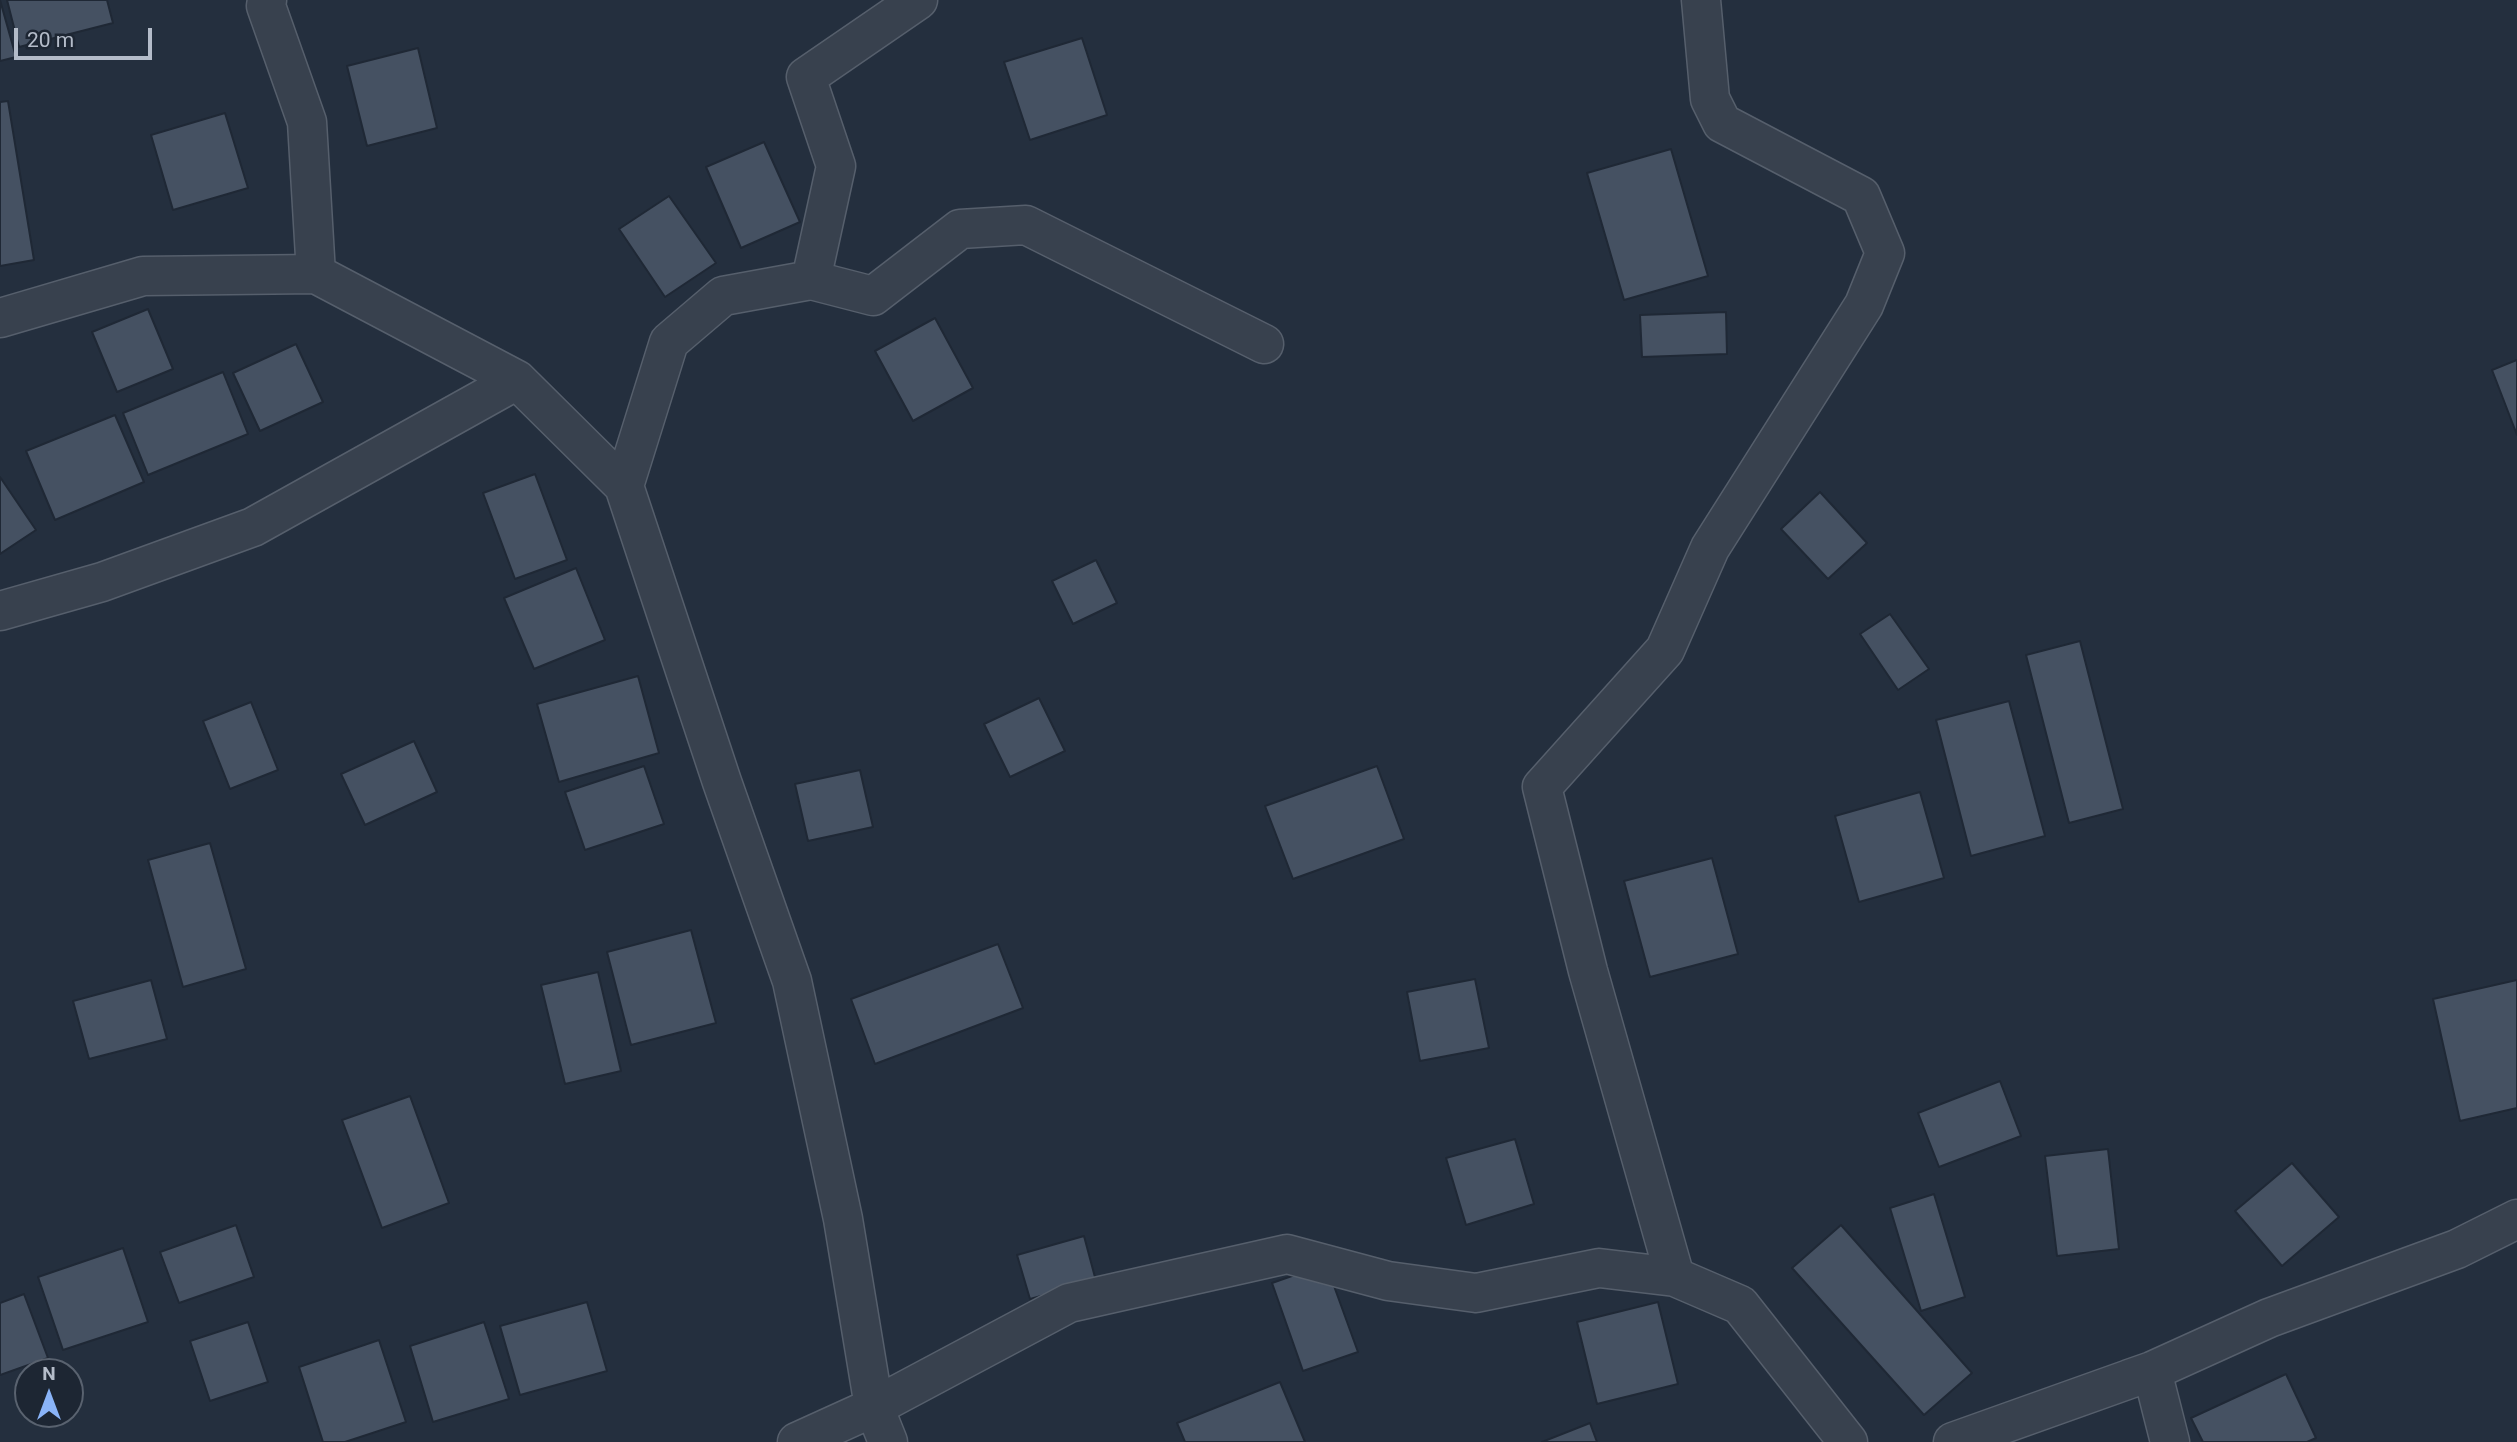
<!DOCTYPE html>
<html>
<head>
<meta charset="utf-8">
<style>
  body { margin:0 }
  #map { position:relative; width:2517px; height:1442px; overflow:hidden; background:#242f3e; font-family:Roboto,sans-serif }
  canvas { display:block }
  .north { position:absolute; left:14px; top:1358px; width:70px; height:70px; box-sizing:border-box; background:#1d2633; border:2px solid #59626f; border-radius:50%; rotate:0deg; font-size:19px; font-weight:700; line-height:28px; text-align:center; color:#b4bcc9 }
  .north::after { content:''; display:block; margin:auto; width:24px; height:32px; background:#8ab4f8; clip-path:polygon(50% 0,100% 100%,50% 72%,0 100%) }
  .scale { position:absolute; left:14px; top:28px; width:138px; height:32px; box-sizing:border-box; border:4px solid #b4bcc9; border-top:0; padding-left:9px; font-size:21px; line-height:24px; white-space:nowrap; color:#b4bcc9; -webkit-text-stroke:5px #1d2633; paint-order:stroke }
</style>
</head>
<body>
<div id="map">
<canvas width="2517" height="1442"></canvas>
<div class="north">N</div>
<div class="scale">20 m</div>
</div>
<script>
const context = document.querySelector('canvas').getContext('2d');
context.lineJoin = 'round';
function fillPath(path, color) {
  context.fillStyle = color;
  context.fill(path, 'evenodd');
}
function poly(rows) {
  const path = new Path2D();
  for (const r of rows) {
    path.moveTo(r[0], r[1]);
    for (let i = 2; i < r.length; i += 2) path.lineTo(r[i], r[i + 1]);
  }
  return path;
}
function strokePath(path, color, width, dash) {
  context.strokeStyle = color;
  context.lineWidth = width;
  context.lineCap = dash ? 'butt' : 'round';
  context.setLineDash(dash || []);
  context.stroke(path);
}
const building = poly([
  [0,0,16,57,0,61,0,0],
  [7,0,107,0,113,23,19,47,7,0],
  [1082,38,1107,115,1030,140,1004,62,1082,38],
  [418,48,437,128,367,146,347,66,418,48],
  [8,101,34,260,0,266,0,102,8,101],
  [225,113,248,188,173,210,151,135,225,113],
  [764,142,800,222,741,248,706,167,764,142],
  [1671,149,1708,276,1624,300,1587,173,1671,149],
  [669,196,716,263,665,297,619,229,669,196],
  [148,309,173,369,117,392,92,332,148,309],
  [1726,312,1727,354,1642,357,1640,315,1726,312],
  [935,318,973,388,913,421,875,351,935,318],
  [296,344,323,402,260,431,233,373,296,344],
  [2517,360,2517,435,2492,370,2517,360],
  [223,372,248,434,148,475,123,413,223,372],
  [115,415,144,482,55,520,26,451,115,415],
  [535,474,567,560,515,579,483,493,535,474],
  [0,477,36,530,0,554,0,477],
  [1820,492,1867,543,1828,579,1781,529,1820,492],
  [1096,560,1117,603,1073,624,1052,581,1096,560],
  [576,568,605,640,534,669,504,598,576,568],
  [1890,614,1929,669,1898,690,1860,634,1890,614],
  [2080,641,2123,809,2069,823,2026,655,2080,641],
  [638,676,659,753,559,782,537,704,638,676],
  [1039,698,1065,751,1010,777,984,724,1039,698],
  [2009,701,2045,836,1971,856,1936,720,2009,701],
  [251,702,278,770,230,789,203,721,251,702],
  [414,741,437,792,365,825,341,774,414,741],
  [644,766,664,824,585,850,565,792,644,766],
  [1377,766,1404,839,1293,879,1265,806,1377,766],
  [860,770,873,827,808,841,795,784,860,770],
  [1920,792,1944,878,1859,902,1835,816,1920,792],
  [210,843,246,969,183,987,148,860,210,843],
  [1712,858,1738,954,1650,977,1624,881,1712,858],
  [691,930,716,1023,631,1045,607,952,691,930],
  [998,944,1023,1008,875,1064,851,999,998,944],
  [598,972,621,1071,565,1084,541,985,598,972],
  [1475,979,1489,1048,1420,1061,1407,992,1475,979],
  [151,980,167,1039,89,1059,73,1001,151,980],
  [2517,980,2517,1108,2460,1121,2433,999,2517,980],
  [2000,1081,2021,1136,1939,1167,1918,1113,2000,1081],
  [410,1096,449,1203,382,1228,342,1120,410,1096],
  [1515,1139,1534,1204,1466,1225,1446,1158,1515,1139],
  [2108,1149,2119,1249,2057,1256,2045,1156,2108,1149],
  [2292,1163,2339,1217,2282,1266,2235,1211,2292,1163],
  [1934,1194,1965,1297,1921,1311,1890,1208,1934,1194],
  [236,1225,254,1277,179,1303,160,1252,236,1225],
  [1841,1225,1972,1373,1924,1415,1792,1268,1841,1225],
  [1084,1236,1096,1281,1030,1299,1017,1255,1084,1236],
  [123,1248,148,1322,63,1350,38,1277,123,1248],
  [1326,1264,1358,1352,1303,1371,1272,1283,1326,1264],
  [24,1294,48,1358,0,1375,0,1303,24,1294],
  [587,1302,607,1371,520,1395,500,1326,587,1302],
  [1658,1302,1678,1384,1597,1404,1577,1322,1658,1302],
  [248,1322,268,1382,210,1401,190,1341,248,1322],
  [484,1322,509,1399,433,1422,410,1346,484,1322],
  [379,1340,406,1422,345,1442,323,1442,299,1367,379,1340],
  [2286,1374,2316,1438,2307,1442,2203,1442,2191,1418,2286,1374],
  [1280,1382,1305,1442,1185,1442,1177,1423,1280,1382],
  [1590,1423,1597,1442,1542,1442,1590,1423]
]);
fillPath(building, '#455162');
strokePath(building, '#1f2835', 2);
const minor = poly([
  [267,0,266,6,307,122,316,274,517,380],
  [811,280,873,296,960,229,1026,225,1264,344],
  [0,318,143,276,316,274],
  [624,486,669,342,723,296,811,280,836,166,806,77,918,0],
  [0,611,102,582,253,527,517,380,624,486,722,782,792,981,843,1219,874,1407,888,1442],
  [1675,1277,1588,971,1542,787,1665,650,1710,548,1864,305,1885,253,1861,196,1722,123,1710,99,1701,0],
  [2129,1379,2152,1371,2170,1442],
  [797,1442,874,1407,1069,1303,1287,1254,1388,1281,1476,1293,1599,1268,1675,1277,1740,1305,1848,1442],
  [1953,1442,2152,1371,2269,1318,2457,1249,2517,1219]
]);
strokePath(minor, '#565f6c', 41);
strokePath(minor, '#38414e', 38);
</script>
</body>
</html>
